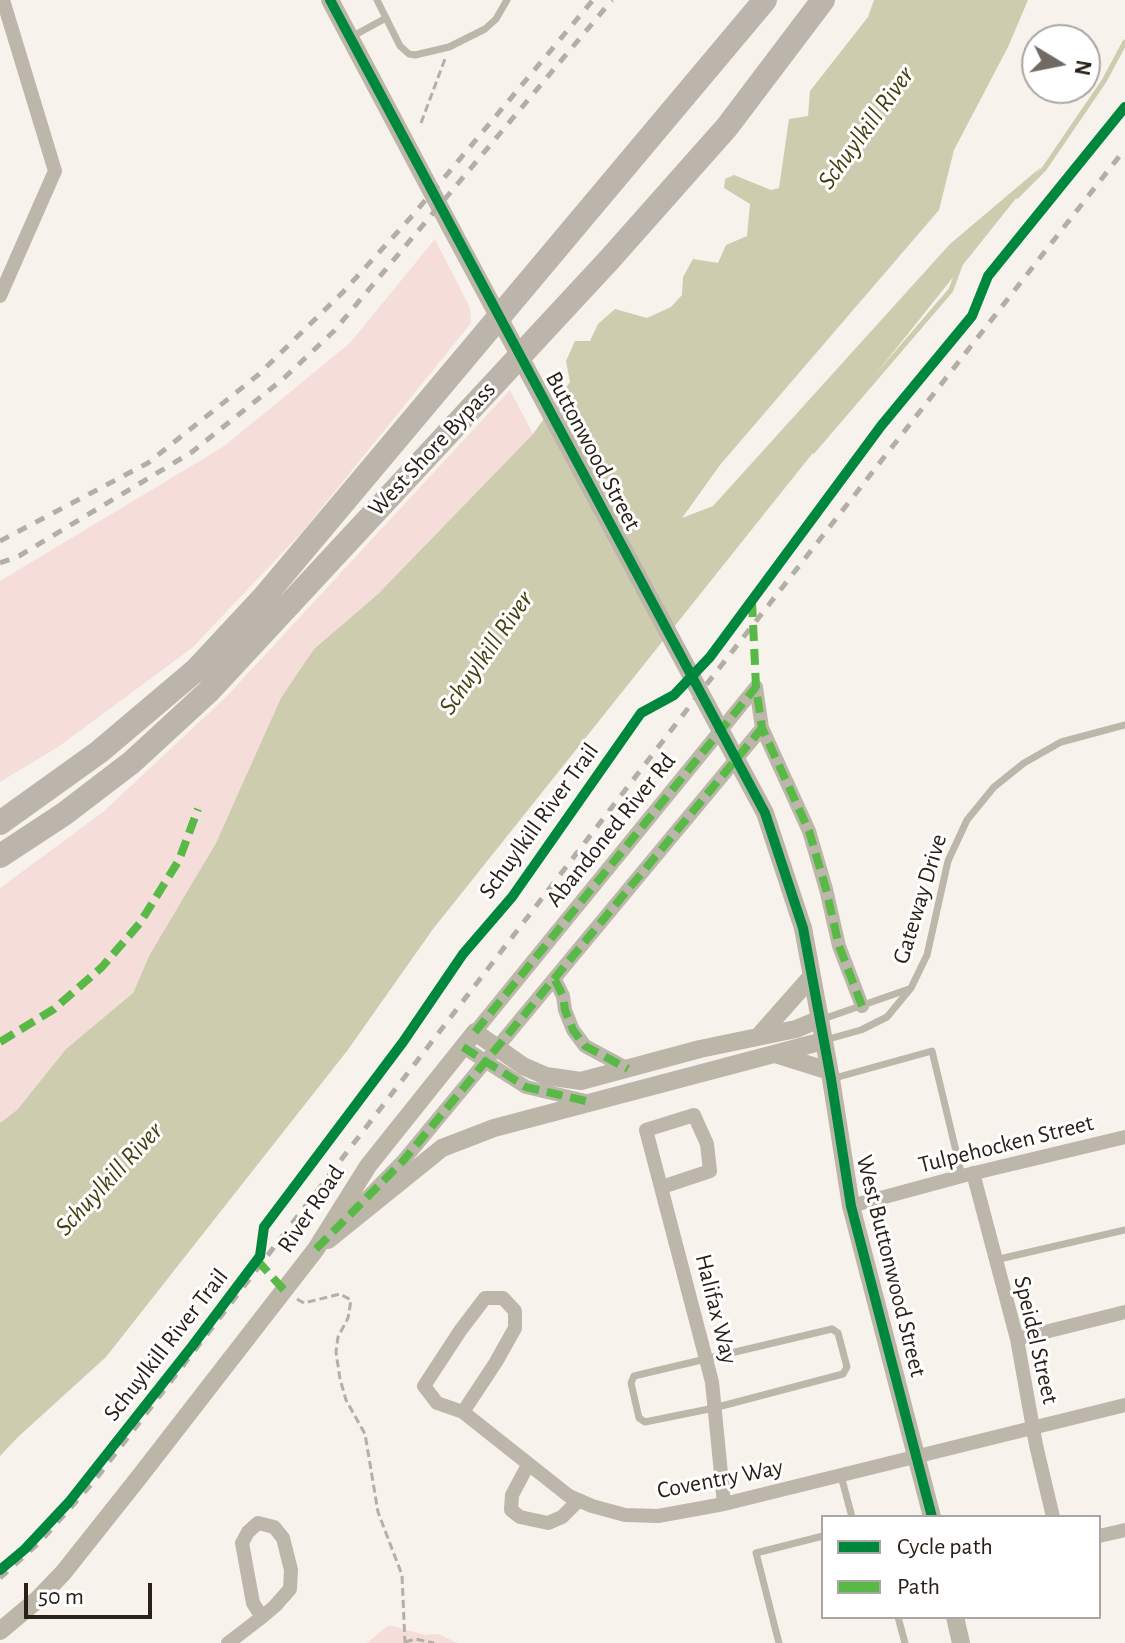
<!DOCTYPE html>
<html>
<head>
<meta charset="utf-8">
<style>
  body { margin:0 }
  #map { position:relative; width:1125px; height:1643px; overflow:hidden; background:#f8f2ec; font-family:"Alegreya Sans",sans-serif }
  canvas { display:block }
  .legend { position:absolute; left:821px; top:1515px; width:280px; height:104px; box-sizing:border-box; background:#fff; border:2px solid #aaa6a2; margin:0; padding:10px 14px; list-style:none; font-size:24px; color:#2a2017 }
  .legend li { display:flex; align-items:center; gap:16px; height:40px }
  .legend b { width:40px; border:2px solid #aaa6a2 }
  .north { position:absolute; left:1021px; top:24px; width:80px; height:80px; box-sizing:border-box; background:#fff; border:2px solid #aaa6a2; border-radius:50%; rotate:100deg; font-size:22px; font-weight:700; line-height:32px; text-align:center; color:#2a2017 }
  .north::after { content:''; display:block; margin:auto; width:28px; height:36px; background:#726a62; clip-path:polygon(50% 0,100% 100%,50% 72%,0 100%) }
  .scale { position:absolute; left:24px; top:1583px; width:128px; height:36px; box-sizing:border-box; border:4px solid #2a2017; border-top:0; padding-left:10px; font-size:24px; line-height:28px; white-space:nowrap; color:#2a2017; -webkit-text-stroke:6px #fff; paint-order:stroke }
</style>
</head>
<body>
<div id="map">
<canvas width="1125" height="1643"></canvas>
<ul class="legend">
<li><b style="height:10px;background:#00873e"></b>Cycle path</li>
<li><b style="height:10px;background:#58b947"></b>Path</li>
</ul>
<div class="north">N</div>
<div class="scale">50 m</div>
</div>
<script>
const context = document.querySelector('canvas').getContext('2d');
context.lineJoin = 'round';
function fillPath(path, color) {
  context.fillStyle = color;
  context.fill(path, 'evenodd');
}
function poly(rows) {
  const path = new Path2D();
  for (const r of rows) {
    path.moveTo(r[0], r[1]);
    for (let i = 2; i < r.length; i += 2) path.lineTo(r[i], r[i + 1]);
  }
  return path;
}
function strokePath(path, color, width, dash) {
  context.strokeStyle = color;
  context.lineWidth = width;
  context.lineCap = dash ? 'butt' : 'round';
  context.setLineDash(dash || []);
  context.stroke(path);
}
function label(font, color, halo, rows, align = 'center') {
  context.font = font + ' "Alegreya Sans",sans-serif';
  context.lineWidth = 6;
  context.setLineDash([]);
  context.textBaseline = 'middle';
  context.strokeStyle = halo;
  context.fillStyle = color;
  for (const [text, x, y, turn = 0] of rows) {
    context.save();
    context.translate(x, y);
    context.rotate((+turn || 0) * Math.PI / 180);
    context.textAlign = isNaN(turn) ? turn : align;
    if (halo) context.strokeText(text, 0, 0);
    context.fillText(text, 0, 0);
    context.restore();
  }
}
fillPath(poly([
  [435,239,470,308,471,323,303,531,192,648,58,747,0,782,0,581,223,447,350,343],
  [510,390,533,434,378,594,314,649,216,843,150,954,133,993,66,1049,17,1110,0,1123,0,888,103,812,226,697],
  [389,1625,425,1635,439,1634,457,1643,367,1643]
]), '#f5ddda');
fillPath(poly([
  [874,0,1028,0,1008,47,954,150,939,210,720,465,682,518,713,506,950,244,1041,167,433,929,347,1051,106,1357,18,1437,0,1456,0,1123,17,1110,66,1049,133,993,150,954,216,843,281,698,314,649,378,594,533,434,570,382,566,361,575,341,590,341,598,324,615,309,647,318,671,307,682,295,683,277,693,259,718,263,726,245,747,236,750,204,724,188,725,179,734,175,771,190,779,188,789,119,808,116,810,91,868,17]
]), '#ceccae');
strokePath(poly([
  [1017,196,1044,169,1104,81,1125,42],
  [813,451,951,290,960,265]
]), '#ceccae', 5);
strokePath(poly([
  [421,123,445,59],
  [297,1299,304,1303,340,1294,351,1300,348,1318,338,1337,336,1352,340,1379,346,1400,365,1434,378,1512,402,1575,405,1643],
  [405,1642,415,1639,434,1643]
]), '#b4afa7', 3, [8, 4]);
strokePath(poly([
  [377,0,400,46,409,54,415,55,449,47,485,29,496,19,507,0],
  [353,36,386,18],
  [823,1019,909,989],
  [825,1040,861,1030,887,1017,911,988,927,955,948,861,967,820,994,787,1024,763,1061,742,1125,725],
  [831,1079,932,1051,962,1176],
  [995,1260,1125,1230],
  [832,1329,838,1333,847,1367,843,1374,714,1408,645,1422,639,1418,631,1383,634,1376,832,1329],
  [841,1476,852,1517],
  [898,1617,905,1643],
  [779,1643,756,1553,823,1536]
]), '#bcb6ab', 7);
strokePath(poly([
  [0,296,55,171,3,0],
  [756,687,762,728,809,831,826,889,839,946,862,1006],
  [555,980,563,996,565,1010,573,1030,585,1046,628,1069],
  [475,1032,756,687],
  [463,1047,526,1087,590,1102],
  [973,1173,1017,1339,1036,1445,1053,1517],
  [662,1187,710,1171,707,1144,694,1115,646,1130,712,1382,724,1504],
  [851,1206,962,1176,1125,1137],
  [357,1208,403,1161,762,728],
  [1017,1339,1125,1312],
  [463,1412,496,1362,515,1328,515,1311,503,1298,485,1298,460,1331,424,1386,437,1403,463,1412,569,1496,592,1506,625,1515,658,1516,724,1504,1125,1405],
  [528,1465,512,1495,511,1510,520,1517,548,1523,562,1517,579,1500],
  [1099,1536,1125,1530],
  [228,1643,236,1637,262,1617,275,1606,290,1589,291,1570,283,1538,274,1527,258,1523,248,1532,242,1543,253,1603,262,1617]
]), '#bcb6ab', 14);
strokePath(poly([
  [330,0,452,230],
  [803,928,831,1079,851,1206,932,1517],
  [759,1036,812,976],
  [778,1055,829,1071],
  [328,1240,442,1148,494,1128,823,1041],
  [955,1617,961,1643],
  [0,1631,37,1600,63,1573,140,1476,316,1249,368,1166,475,1032,523,1066,546,1076,581,1081,700,1049,796,1029,820,1019]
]), '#bcb6a9', 18);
strokePath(poly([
  [0,823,99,752,196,670,264,597,765,0],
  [0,856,64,814,132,762,208,692,609,260,727,127,823,0]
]), '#bbb5ab', 24);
strokePath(poly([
  [0,541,148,463,258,375,343,292,413,215,593,0],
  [0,563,19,556,192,452,283,379,334,331,612,0],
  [0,1578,41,1541,95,1480,699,694,1125,149]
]), '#b4afa6', 5, [10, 10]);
strokePath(poly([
  [452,230,765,813,803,928]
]), '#bcb6a9', 18);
strokePath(poly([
  [752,601,756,687,762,728,809,831,826,889,839,946,862,1006],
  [555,980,563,996,565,1010,573,1030,585,1046,628,1069],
  [475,1032,756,687],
  [0,1042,54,1009,102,967,140,923,179,860,198,809],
  [463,1047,526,1087,590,1102],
  [316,1249,403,1161,762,728],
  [257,1260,284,1290]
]), '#58b947', 8, [16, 8]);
strokePath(poly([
  [330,0,765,813,803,928,831,1079,851,1206,932,1517],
  [0,1570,25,1549,69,1502,193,1345,260,1256,264,1227,403,1042,463,954,512,897,641,713,674,695,710,657,881,426,972,316,988,276,1125,107]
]), '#00873e', 10);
label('24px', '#2a2017', '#fff', [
  ["West Shore Bypass",432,449,-47],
  ["Buttonwood Street",593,451,62],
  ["Schuylkill River Trail",539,821,-54],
  ["Abandoned River Rd",611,830,-51],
  ["Gateway Drive",920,899,-73],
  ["Tulpehocken Street",1006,1144,-14],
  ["River Road",311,1209,-56],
  ["West Buttonwood Street",891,1266,76],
  ["Halifax Way",716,1309,76],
  ["Speidel Street",1036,1340,77],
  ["Schuylkill River Trail",166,1345,-52],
  ["Coventry Way",720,1479,-11]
]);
label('italic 26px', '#42400d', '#fff', [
  ["Schuylkill River",866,128,-54],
  ["Schuylkill River",486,653,-55],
  ["Schuylkill River",109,1179,-47]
]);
</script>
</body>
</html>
